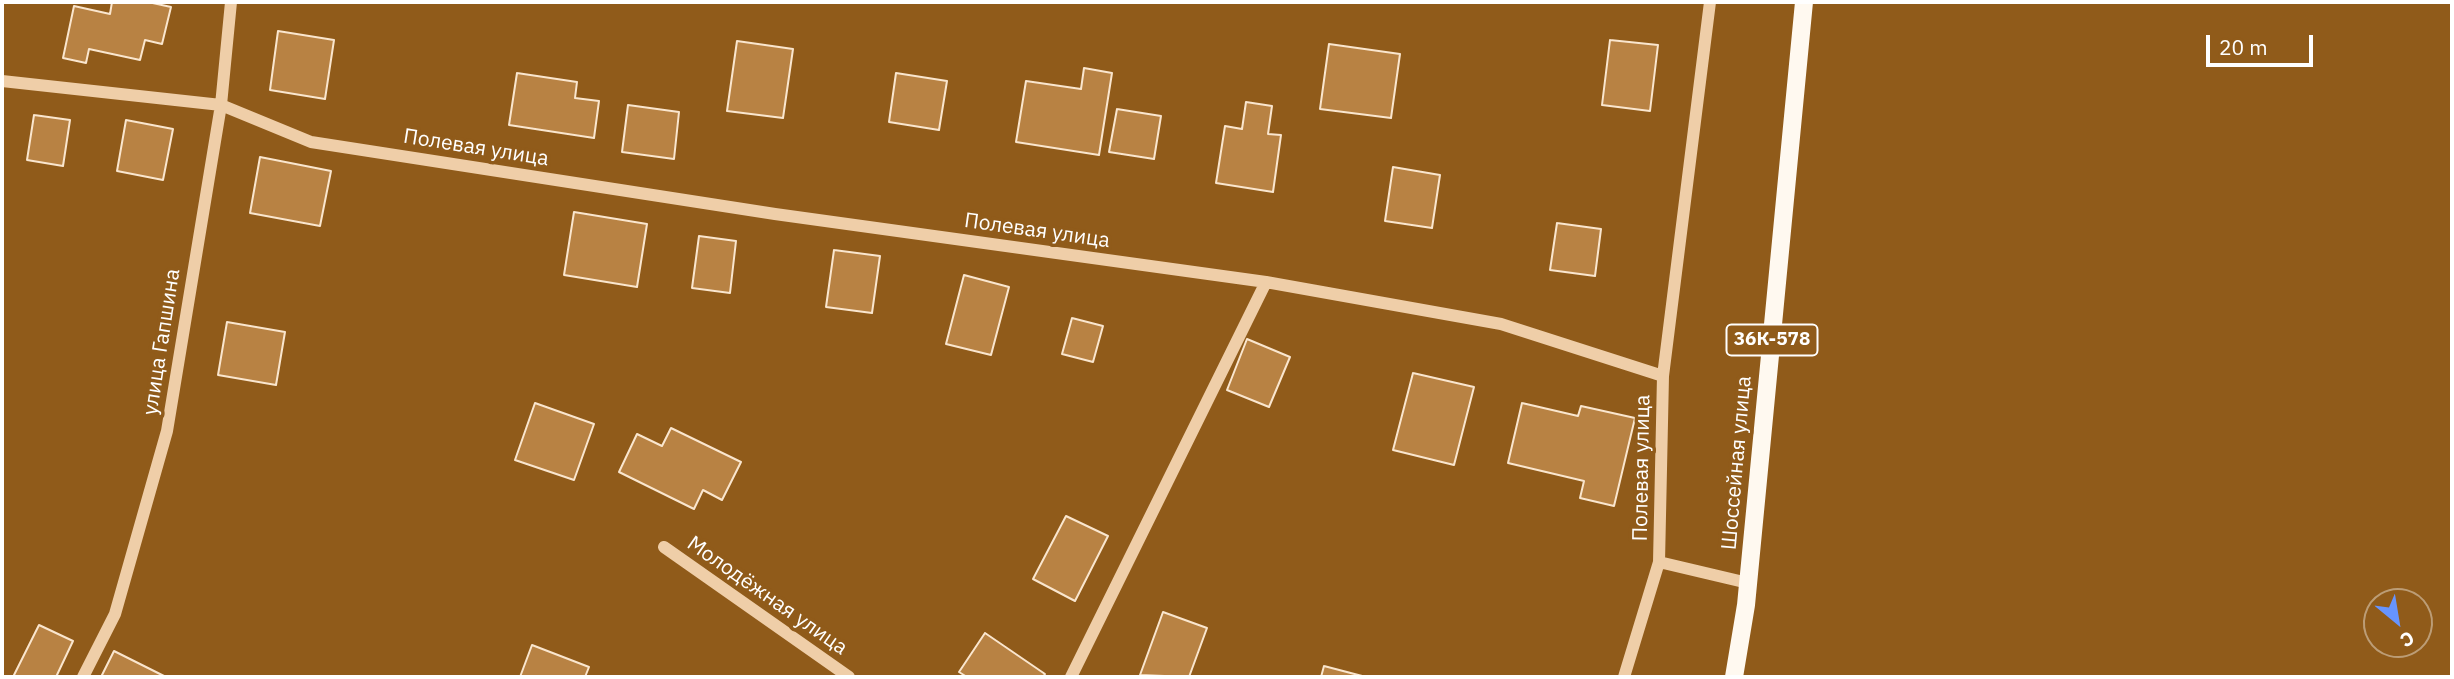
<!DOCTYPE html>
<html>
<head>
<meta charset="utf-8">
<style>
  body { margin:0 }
  #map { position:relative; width:2454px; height:679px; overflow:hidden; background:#905b1a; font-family:"IBM Plex Sans",sans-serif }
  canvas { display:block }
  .frame { position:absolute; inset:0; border:4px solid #fff; pointer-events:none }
  .north { position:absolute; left:2363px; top:588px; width:70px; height:70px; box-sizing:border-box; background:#905b1a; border:2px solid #bc9d76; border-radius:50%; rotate:150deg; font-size:19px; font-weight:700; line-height:28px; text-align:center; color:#fff }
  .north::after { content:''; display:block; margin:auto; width:24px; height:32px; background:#6694ff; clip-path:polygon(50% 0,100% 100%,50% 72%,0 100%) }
  .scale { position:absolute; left:2206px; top:35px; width:107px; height:32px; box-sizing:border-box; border:4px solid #fff; border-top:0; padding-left:9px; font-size:21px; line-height:24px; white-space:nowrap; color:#fff; -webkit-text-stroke:5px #905b1a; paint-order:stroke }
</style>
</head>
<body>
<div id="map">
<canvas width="2454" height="679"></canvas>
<div class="frame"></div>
<div class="north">С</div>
<div class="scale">20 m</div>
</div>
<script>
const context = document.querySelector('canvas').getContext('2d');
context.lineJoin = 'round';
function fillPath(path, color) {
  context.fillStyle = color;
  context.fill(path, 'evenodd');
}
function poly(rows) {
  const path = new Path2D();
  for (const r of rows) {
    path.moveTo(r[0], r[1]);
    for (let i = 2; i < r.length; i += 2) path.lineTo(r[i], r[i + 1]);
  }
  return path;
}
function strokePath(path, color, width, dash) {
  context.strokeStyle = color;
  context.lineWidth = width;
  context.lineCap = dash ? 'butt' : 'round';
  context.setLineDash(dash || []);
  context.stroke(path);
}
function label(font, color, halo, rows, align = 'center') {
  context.font = font + ' "IBM Plex Sans",sans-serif';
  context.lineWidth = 7;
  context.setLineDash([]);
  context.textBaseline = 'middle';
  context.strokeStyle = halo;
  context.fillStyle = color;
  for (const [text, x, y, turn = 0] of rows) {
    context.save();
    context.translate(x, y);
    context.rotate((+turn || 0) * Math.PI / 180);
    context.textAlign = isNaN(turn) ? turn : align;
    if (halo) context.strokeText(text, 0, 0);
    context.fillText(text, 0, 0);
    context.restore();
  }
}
const building = poly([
  [112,2,148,2,171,7,162,44,145,40,140,60,89,49,86,63,63,58,74,6,110,14,112,2],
  [278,31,334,40,325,99,270,90,278,31],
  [1610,40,1658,45,1650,111,1602,105,1610,40],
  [737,41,793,49,783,118,727,111,737,41],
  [1329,44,1400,54,1391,118,1320,109,1329,44],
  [1084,68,1112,73,1099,155,1016,142,1026,81,1081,89,1084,68],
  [517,73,577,82,575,98,599,101,594,138,509,125,517,73],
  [896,73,947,81,939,130,889,122,896,73],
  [1246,102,1272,106,1268,134,1281,135,1273,192,1216,183,1225,126,1242,129,1246,102],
  [628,105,679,112,674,159,622,152,628,105],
  [1117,109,1161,116,1154,159,1109,152,1117,109],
  [34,115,70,120,63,166,27,160,34,115],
  [126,120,173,129,163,180,117,171,126,120],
  [260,157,331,171,320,226,250,213,260,157],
  [1393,167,1440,175,1432,228,1385,221,1393,167],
  [574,212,647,224,637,287,564,275,574,212],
  [1557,223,1601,229,1595,276,1550,270,1557,223],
  [699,236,736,241,730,293,692,288,699,236],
  [834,250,880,256,872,313,826,307,834,250],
  [964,275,1009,287,991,355,946,344,964,275],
  [1072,318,1103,326,1093,362,1062,354,1072,318],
  [227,322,285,332,276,385,218,375,227,322],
  [1247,339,1290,357,1269,407,1227,390,1247,339],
  [1413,373,1474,387,1454,465,1393,450,1413,373],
  [535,403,594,424,574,480,515,460,535,403],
  [1522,403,1578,416,1581,406,1635,418,1614,506,1580,498,1584,481,1508,463,1522,403],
  [671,428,741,462,722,500,703,490,694,509,619,472,637,434,662,446,671,428],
  [1066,516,1108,536,1075,601,1033,579,1066,516],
  [1163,612,1207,628,1189,677,1140,675,1163,612],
  [39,625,73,641,56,677,13,677,39,625],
  [985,633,1045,674,1043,677,967,677,959,672,985,633],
  [532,645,589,667,585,677,520,677,532,645],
  [114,651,166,677,101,677,114,651],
  [1324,666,1366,677,1321,677,1324,666]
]);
fillPath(building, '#b88243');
strokePath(building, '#fae6ce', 2);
strokePath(poly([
  [2,81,221,105,311,142,775,214,1266,282,1501,324,1663,376,1659,562,1624,677],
  [1663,376,1710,2],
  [664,547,849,677],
  [1659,562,1748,583],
  [83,677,115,614,167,431,221,105,231,2],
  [1071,677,1266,282]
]), '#efcea8', 12);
strokePath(poly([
  [1734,677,1746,605,1804,2]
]), '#fff9f0', 18);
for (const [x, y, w] of [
  [1772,340,91]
]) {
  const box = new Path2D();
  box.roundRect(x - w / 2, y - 15.5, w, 31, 5);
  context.fillStyle = '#905b1a';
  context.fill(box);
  strokePath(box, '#fff', 2);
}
label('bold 19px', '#fff', null, [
  ["36К-578",1772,340]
]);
label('21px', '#fff', '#905b1a', [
  ["Полевая улица",476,148,9],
  ["Полевая улица",1037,231,8],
  ["улица Гапшина",162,342,-81],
  ["Шоссейная улица",1737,463,-85],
  ["Полевая улица",1642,468,-89],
  ["Молодёжная улица",767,596,35]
]);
</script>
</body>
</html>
